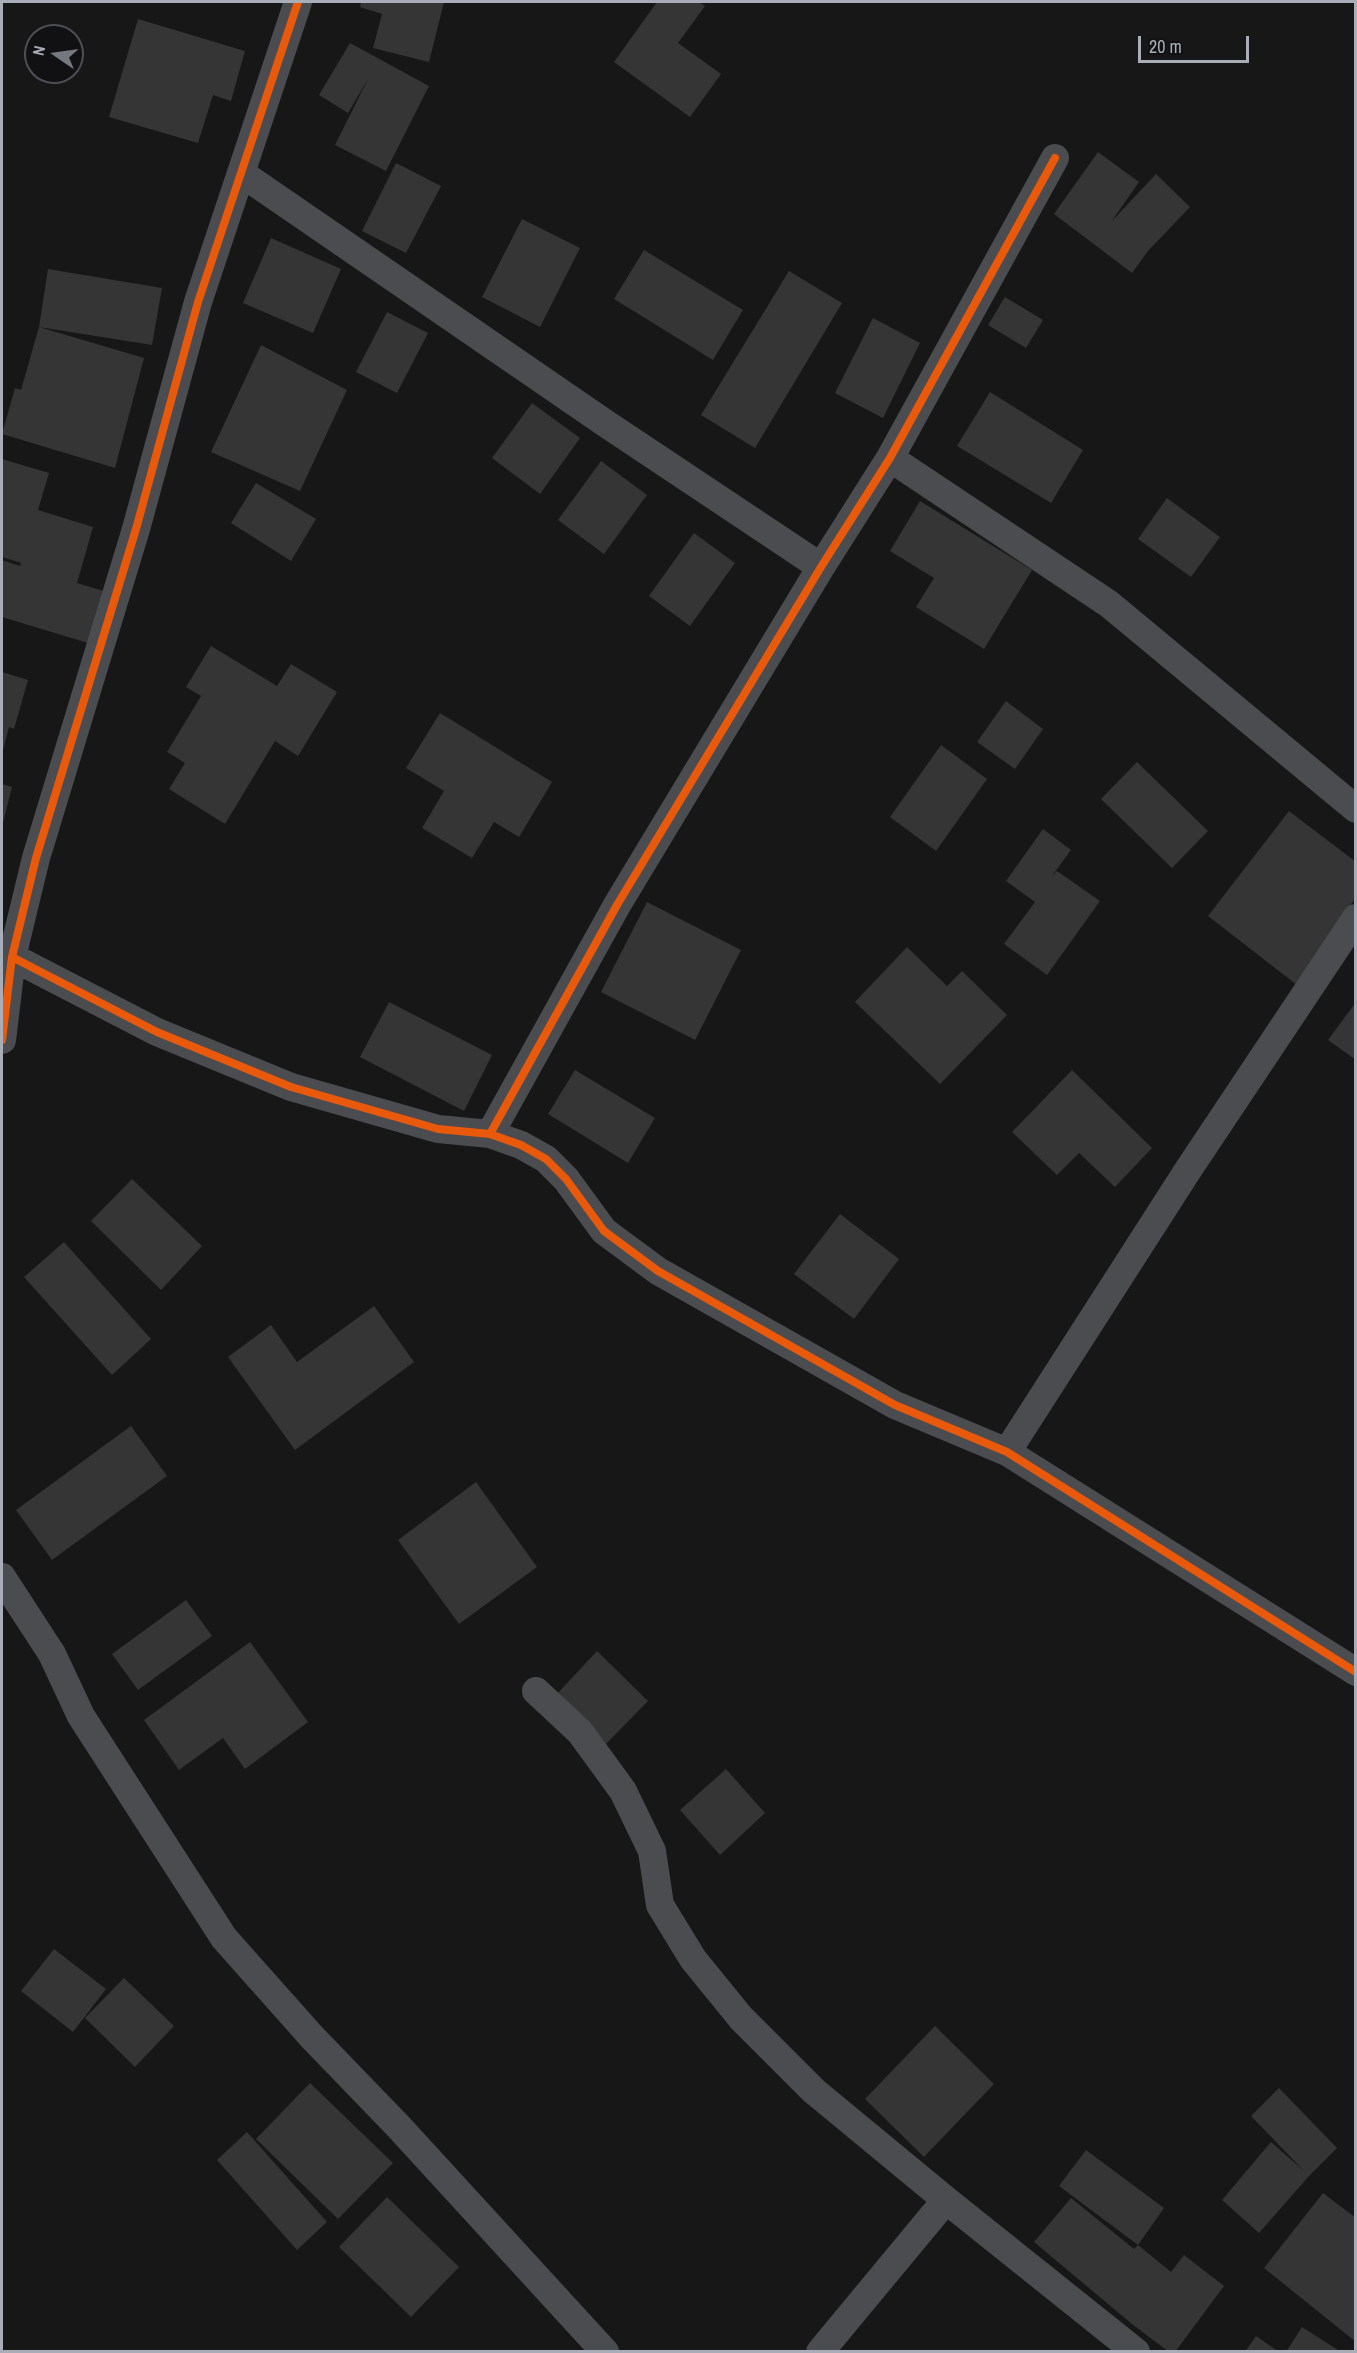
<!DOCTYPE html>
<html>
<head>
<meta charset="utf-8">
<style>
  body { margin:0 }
  #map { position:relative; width:1357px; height:2353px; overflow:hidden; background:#171717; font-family:"Archivo Narrow",sans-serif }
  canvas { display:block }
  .frame { position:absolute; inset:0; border:3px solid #a8adb8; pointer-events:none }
  .north { position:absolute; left:24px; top:24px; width:60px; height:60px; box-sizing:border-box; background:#111113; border:2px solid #4d4f55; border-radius:50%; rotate:283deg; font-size:16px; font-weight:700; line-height:24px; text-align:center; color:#a8adb8 }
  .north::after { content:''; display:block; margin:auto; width:21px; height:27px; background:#757880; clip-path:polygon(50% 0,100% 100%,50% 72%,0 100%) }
  .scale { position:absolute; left:1138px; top:36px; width:111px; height:27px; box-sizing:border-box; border:3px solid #a8adb8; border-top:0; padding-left:8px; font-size:18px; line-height:21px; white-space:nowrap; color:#a8adb8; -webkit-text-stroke:4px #111113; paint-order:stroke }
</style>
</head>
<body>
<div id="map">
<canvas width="1357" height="2353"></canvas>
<div class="frame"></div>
<div class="north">N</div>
<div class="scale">20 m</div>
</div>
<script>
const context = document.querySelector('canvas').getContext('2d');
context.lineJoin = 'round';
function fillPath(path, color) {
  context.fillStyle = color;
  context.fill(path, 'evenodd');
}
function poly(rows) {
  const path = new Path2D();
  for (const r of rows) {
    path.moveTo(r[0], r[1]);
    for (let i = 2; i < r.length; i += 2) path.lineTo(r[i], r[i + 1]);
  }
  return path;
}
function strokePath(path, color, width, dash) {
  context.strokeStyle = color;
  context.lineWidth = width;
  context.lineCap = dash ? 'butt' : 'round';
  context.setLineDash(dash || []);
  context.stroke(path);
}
fillPath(poly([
  [361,2,444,2,429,62,373,48,382,14,360,7],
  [657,2,699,2,705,6,678,43,721,74,690,117,614,62],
  [138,19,245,51,231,101,213,95,198,143,109,117],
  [350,43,429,86,386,171,335,145,368,79,348,113,319,95],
  [1098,152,1139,182,1111,222,1156,174,1190,207,1148,251,1132,273,1054,214],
  [396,163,441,186,406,253,362,231],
  [522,219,580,248,540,327,482,297],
  [271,238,341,269,313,333,243,303],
  [644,250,743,310,713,360,614,299],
  [48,269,162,288,152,345,39,327],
  [789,271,842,303,755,448,701,415],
  [1005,297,1043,320,1026,348,988,325],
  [387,312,428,333,397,393,356,372],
  [873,318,920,343,883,418,835,393],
  [39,327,144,358,115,468,2,434,15,388,21,390],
  [261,345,347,390,300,491,211,452],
  [990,392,1083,450,1051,503,957,446],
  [532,403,580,438,540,494,492,458],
  [2,459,49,473,38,510,93,527,77,583,107,592,91,644,2,617,2,560,20,566,21,563,2,557],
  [601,461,647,495,604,554,558,520],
  [256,483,316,519,291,561,231,523],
  [1167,498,1220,537,1191,577,1138,539],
  [920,501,1032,570,984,649,916,607,934,578,890,551],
  [694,533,735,563,690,626,649,596],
  [211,646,277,686,291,664,337,692,298,756,275,741,225,824,169,789,185,763,167,752,201,696,186,687],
  [2,672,28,680,14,729,9,727,2,754],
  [1006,701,1043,729,1015,769,977,742],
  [440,713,552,782,519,837,494,822,472,858,422,828,444,791,406,768],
  [941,745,987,779,936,851,890,817],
  [1137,762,1208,831,1172,868,1101,799],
  [2,784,12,787,2,827],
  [1289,811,1356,862,1356,897,1297,985,1208,916],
  [1043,829,1071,850,1052,876,1057,871,1100,901,1047,975,1004,944,1035,902,1006,881],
  [647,902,741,950,695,1040,601,992],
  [907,947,947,986,962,971,1007,1015,940,1084,855,1002],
  [389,1002,492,1055,464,1111,360,1057],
  [1356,1002,1356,1060,1328,1040],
  [575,1070,655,1118,628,1163,548,1114],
  [1072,1070,1152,1148,1115,1187,1079,1153,1057,1175,1012,1132],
  [132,1179,202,1246,161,1290,91,1221],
  [840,1214,899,1259,854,1319,794,1274],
  [64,1242,151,1339,112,1375,24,1277],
  [374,1306,414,1362,295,1450,228,1357,271,1325,297,1362],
  [131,1426,167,1476,52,1560,16,1510],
  [476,1482,537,1567,459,1624,398,1540],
  [186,1600,212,1636,138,1690,112,1654],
  [250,1642,308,1722,245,1769,223,1738,179,1770,144,1720],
  [597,1651,648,1701,605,1745,555,1696],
  [726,1769,765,1813,720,1855,680,1810],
  [54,1949,106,1989,73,2032,21,1991],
  [124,1978,174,2026,135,2067,85,2018],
  [935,2026,994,2084,924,2157,865,2099],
  [310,2083,393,2163,338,2219,256,2139],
  [1279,2088,1337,2148,1309,2176,1259,2233,1222,2200,1271,2142,1304,2171,1251,2116],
  [247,2132,327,2222,297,2250,217,2160],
  [1086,2150,1164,2208,1138,2245,1171,2272,1184,2255,1224,2286,1175,2352,1169,2352,1132,2324,1034,2242,1071,2198,1134,2249,1138,2245,1059,2186],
  [1323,2193,1356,2218,1356,2342,1264,2268],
  [387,2197,459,2267,411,2317,339,2247],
  [1302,2327,1341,2352,1286,2352],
  [1256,2336,1279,2352,1245,2352]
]), '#353536');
strokePath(poly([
  [241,173,605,423,821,567],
  [890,458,1109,604,1356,809],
  [12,957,157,1032,291,1087,438,1129,490,1134,521,1145,546,1159,566,1179,604,1231,658,1271,895,1405,1007,1452,1356,1672],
  [2,1040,12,957,36,858,136,529,198,302,298,2],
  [490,1134,617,905,821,567,890,458,1055,158],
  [1007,1452,1188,1170,1356,918],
  [2,1577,52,1654,81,1716,224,1938,312,2037,398,2126,605,2352],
  [536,1691,580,1732,623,1791,652,1851,660,1905,693,1959,741,2018,814,2091,946,2200,1136,2352],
  [820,2352,946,2200]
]), '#4b4c50', 28);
strokePath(poly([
  [12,957,157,1032,291,1087,438,1129,490,1134,521,1145,546,1159,566,1179,604,1231,658,1271,895,1405,1007,1452,1356,1672],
  [2,1040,12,957,36,858,136,529,198,302,298,2],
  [490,1134,617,905,821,567,890,458,1055,158]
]), '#e8590c', 8);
</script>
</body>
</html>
